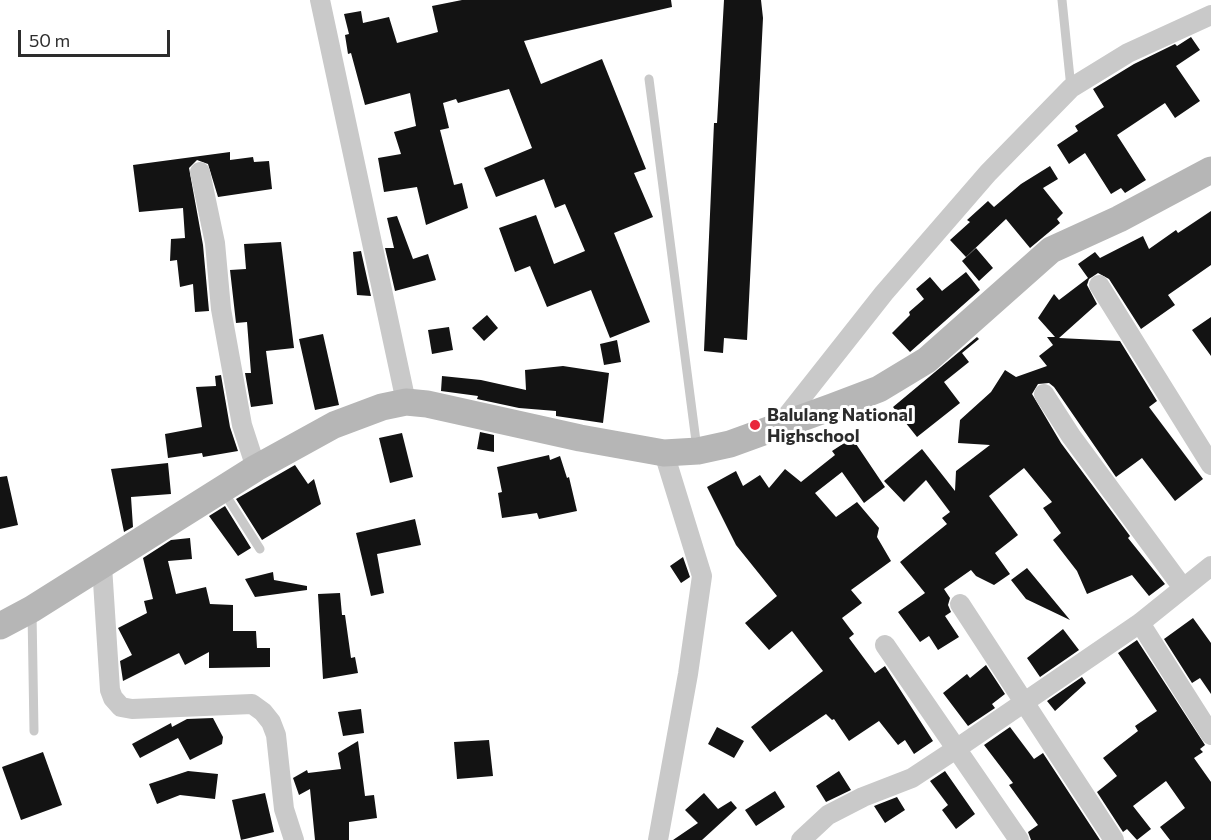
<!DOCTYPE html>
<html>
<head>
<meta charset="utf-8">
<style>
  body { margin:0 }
  #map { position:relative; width:1211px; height:840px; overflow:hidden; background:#fff; font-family:Commissioner,sans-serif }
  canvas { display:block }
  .scale { position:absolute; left:18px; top:30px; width:152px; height:27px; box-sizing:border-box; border:3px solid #2c2c2c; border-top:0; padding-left:8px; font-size:18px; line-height:21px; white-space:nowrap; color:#2c2c2c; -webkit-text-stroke:4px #fff; paint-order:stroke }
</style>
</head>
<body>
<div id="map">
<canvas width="1211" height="840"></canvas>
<div class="scale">50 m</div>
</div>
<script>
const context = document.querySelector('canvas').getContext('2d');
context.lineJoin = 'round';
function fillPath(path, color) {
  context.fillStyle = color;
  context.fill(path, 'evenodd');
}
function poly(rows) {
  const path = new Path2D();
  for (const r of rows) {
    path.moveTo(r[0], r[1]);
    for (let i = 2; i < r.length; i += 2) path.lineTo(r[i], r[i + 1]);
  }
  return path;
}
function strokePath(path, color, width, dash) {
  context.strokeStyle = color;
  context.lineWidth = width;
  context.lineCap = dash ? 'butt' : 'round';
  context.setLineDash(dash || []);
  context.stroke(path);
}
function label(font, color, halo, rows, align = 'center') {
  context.font = font + ' Commissioner,sans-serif';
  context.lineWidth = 6;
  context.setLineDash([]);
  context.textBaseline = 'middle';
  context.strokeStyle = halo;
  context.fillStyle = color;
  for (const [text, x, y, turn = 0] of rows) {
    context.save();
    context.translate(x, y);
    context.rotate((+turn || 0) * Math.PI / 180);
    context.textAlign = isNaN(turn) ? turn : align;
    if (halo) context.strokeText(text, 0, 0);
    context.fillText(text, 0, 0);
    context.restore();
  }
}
fillPath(poly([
  [462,0,671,0,672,7,524,41,541,84,602,59,646,169,634,173,653,217,614,233,650,322,610,338,591,290,547,307,530,266,515,272,499,228,536,215,554,264,585,251,565,204,555,208,544,179,496,197,484,168,532,148,509,89,458,103,456,99,443,103,449,128,440,130,454,185,462,183,468,208,426,225,417,187,384,192,378,158,401,154,394,132,416,126,410,93,365,105,351,53,348,54,345,35,349,34,344,14,361,11,363,23,389,17,397,43,438,32,432,6],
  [724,0,761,0,763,18,747,340,724,338,723,353,704,351,714,123,717,123],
  [1191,37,1200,50,1176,66,1200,101,1175,118,1165,103,1117,135,1146,180,1125,193,1121,188,1111,194,1085,153,1069,164,1057,145,1078,131,1075,126,1104,107,1093,89,1134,64,1175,44,1177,46],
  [230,152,230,160,253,157,254,162,269,161,272,189,218,197,208,164,197,160,189,168,203,245,209,311,195,312,193,284,180,287,177,260,170,261,171,239,185,238,183,208,139,212,133,165],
  [1050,166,1058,179,1043,188,1063,213,1057,219,1060,223,1030,248,1006,219,966,257,950,240,970,222,967,220,988,201,994,207,1021,184],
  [1211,211,1211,265,1168,295,1175,305,1141,329,1109,279,1098,273,1089,279,1087,285,1097,304,1059,338,1120,341,1157,401,1149,407,1203,479,1175,501,1142,458,1116,477,1054,387,1049,383,1038,384,1032,394,1061,443,1130,536,1128,538,1165,584,1149,596,1132,575,1087,594,1077,571,1053,540,1061,533,1043,508,1052,502,1024,468,989,496,1018,535,995,553,1010,574,994,585,976,576,971,570,944,589,950,598,948,605,951,612,945,616,959,637,938,650,929,636,920,642,898,612,925,593,900,562,947,524,942,518,950,512,926,480,904,502,884,481,922,449,955,491,956,471,990,445,958,443,960,420,991,392,1005,370,1016,377,1047,366,1039,356,1053,345,1047,337,1055,337,1038,318,1054,294,1059,300,1088,278,1078,264,1095,252,1100,258,1143,236,1149,249,1176,230,1178,233],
  [397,216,413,259,428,254,436,280,395,291,385,248,394,248,387,218],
  [281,242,294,348,266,351,273,404,251,407,245,373,251,373,247,322,236,323,230,270,246,269,244,244],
  [976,248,993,268,979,281,962,261],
  [361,251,371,296,357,295,353,252],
  [966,272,980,290,910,352,892,333,910,315,909,312,924,299,916,289,930,277,942,291],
  [487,315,498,328,484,341,472,328],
  [1211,317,1211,356,1192,330],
  [449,327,453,350,432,354,428,330],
  [323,334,339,405,315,410,299,339],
  [977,337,979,339,962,353,969,362,944,382,960,403,917,437,893,407],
  [617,340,621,362,604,365,600,344],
  [563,366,609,373,603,423,556,416,556,411,519,408,477,399,478,396,441,391,442,376,481,380,526,390,525,370],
  [221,375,230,427,238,451,203,457,202,453,168,458,165,434,202,427,196,387,216,386,215,376],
  [480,432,494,435,494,452,477,449],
  [402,433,413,477,390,483,379,438],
  [852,438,885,487,864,503,842,472,815,493,836,517,857,502,879,528,877,537,891,561,851,590,862,603,842,618,854,634,849,638,875,673,885,666,933,741,914,754,905,740,898,745,879,721,849,741,834,719,832,720,826,714,770,752,751,727,823,671,792,631,769,650,745,623,777,596,736,545,707,487,736,471,743,486,760,475,769,488,785,469,801,482,835,455,832,451],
  [549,455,550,460,560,456,567,478,569,477,577,511,539,519,537,513,502,518,498,493,502,492,497,467],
  [168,463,171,494,131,497,133,527,124,532,111,469],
  [295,465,308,484,314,479,321,504,262,540,236,499],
  [7,476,18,525,0,529,0,477],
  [225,506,251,548,238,556,209,516],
  [415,519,421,545,377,554,384,593,371,596,356,533],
  [190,538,192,559,168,561,176,594,206,587,210,604,233,605,233,631,256,631,257,648,270,648,270,667,209,668,209,652,185,665,179,653,123,681,120,661,132,655,118,628,147,613,144,601,153,599,143,558,171,540],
  [683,557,690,577,681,583,670,566],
  [1027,568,1070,620,1026,599,1011,580],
  [273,572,274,580,307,586,307,590,255,597,245,579],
  [340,593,342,615,345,615,351,658,355,657,358,673,323,679,318,594],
  [1193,618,1211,643,1211,694,1200,678,1192,683,1164,639],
  [1063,629,1079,650,1040,677,1027,658],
  [1137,640,1205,745,1200,749,1203,752,1194,758,1211,782,1211,840,1170,840,1160,827,1185,808,1166,781,1133,806,1151,829,1137,840,1127,829,1123,832,1097,792,1117,776,1103,758,1138,731,1135,726,1157,711,1118,653],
  [986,665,1005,694,992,704,995,708,968,726,943,693,967,674,970,678],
  [1082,677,1086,683,1055,711,1047,701],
  [361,709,364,733,343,736,338,712],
  [213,718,223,737,222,744,190,760,178,738,140,758,132,744,171,723,172,727,187,719],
  [717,727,744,741,734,758,708,744],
  [1010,727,1034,759,1043,753,1100,840,1031,840,1028,832,1038,825,1009,785,1013,783,984,745],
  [489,740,493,776,457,779,454,742],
  [358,741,365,796,374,795,377,818,349,822,349,840,315,840,310,789,299,795,293,778,307,770,308,773,341,769,338,753],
  [43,752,62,805,21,820,2,767],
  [188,771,218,774,215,799,180,795,157,804,149,784],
  [839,771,851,790,826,802,816,786],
  [945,771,975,814,956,829,942,810,948,805,930,781],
  [775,791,785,807,756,826,745,810],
  [265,793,274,832,241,840,232,800],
  [704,793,718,809,731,801,737,808,702,840,673,840,698,823,685,810],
  [897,797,905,810,885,823,874,806]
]), '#131313');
strokePath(poly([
  [1062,0,1071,88],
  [649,79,697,449],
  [223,491,260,549],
  [32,612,34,731]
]), '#c9c9c9', 9);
strokePath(poly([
  [320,0,406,402],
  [200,172,215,243,221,309,242,425,256,468],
  [1099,285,1211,465],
  [1044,394,1071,436,1183,588],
  [779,426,884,293,988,173,1071,88,1128,53,1211,15],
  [102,566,110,690,113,698,121,707,132,709,252,704,263,712,271,722,276,735,284,809,294,840],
  [960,604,1114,840],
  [1140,623,1211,735],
  [885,645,1019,840],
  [658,840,688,674,702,576,664,453],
  [801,840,828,815,863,797,912,778,956,749,1140,623,1211,566]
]), '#c9c9c9', 20);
strokePath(poly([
  [0,626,32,609,256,468,334,425,382,407,406,402,427,404,580,438,664,453,698,451,730,444,832,407,879,389,927,360,1051,250,1119,219,1211,170]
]), '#b6b6b6', 27);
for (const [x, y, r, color] of [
  [755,425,6,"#e9273b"]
]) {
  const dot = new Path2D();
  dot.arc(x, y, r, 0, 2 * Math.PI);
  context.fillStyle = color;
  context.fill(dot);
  strokePath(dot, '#fff', 2);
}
label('bold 18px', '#2c2c2c', '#fff', [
  ["Balulang National",767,415],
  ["Highschool",767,436]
], 'left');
</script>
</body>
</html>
